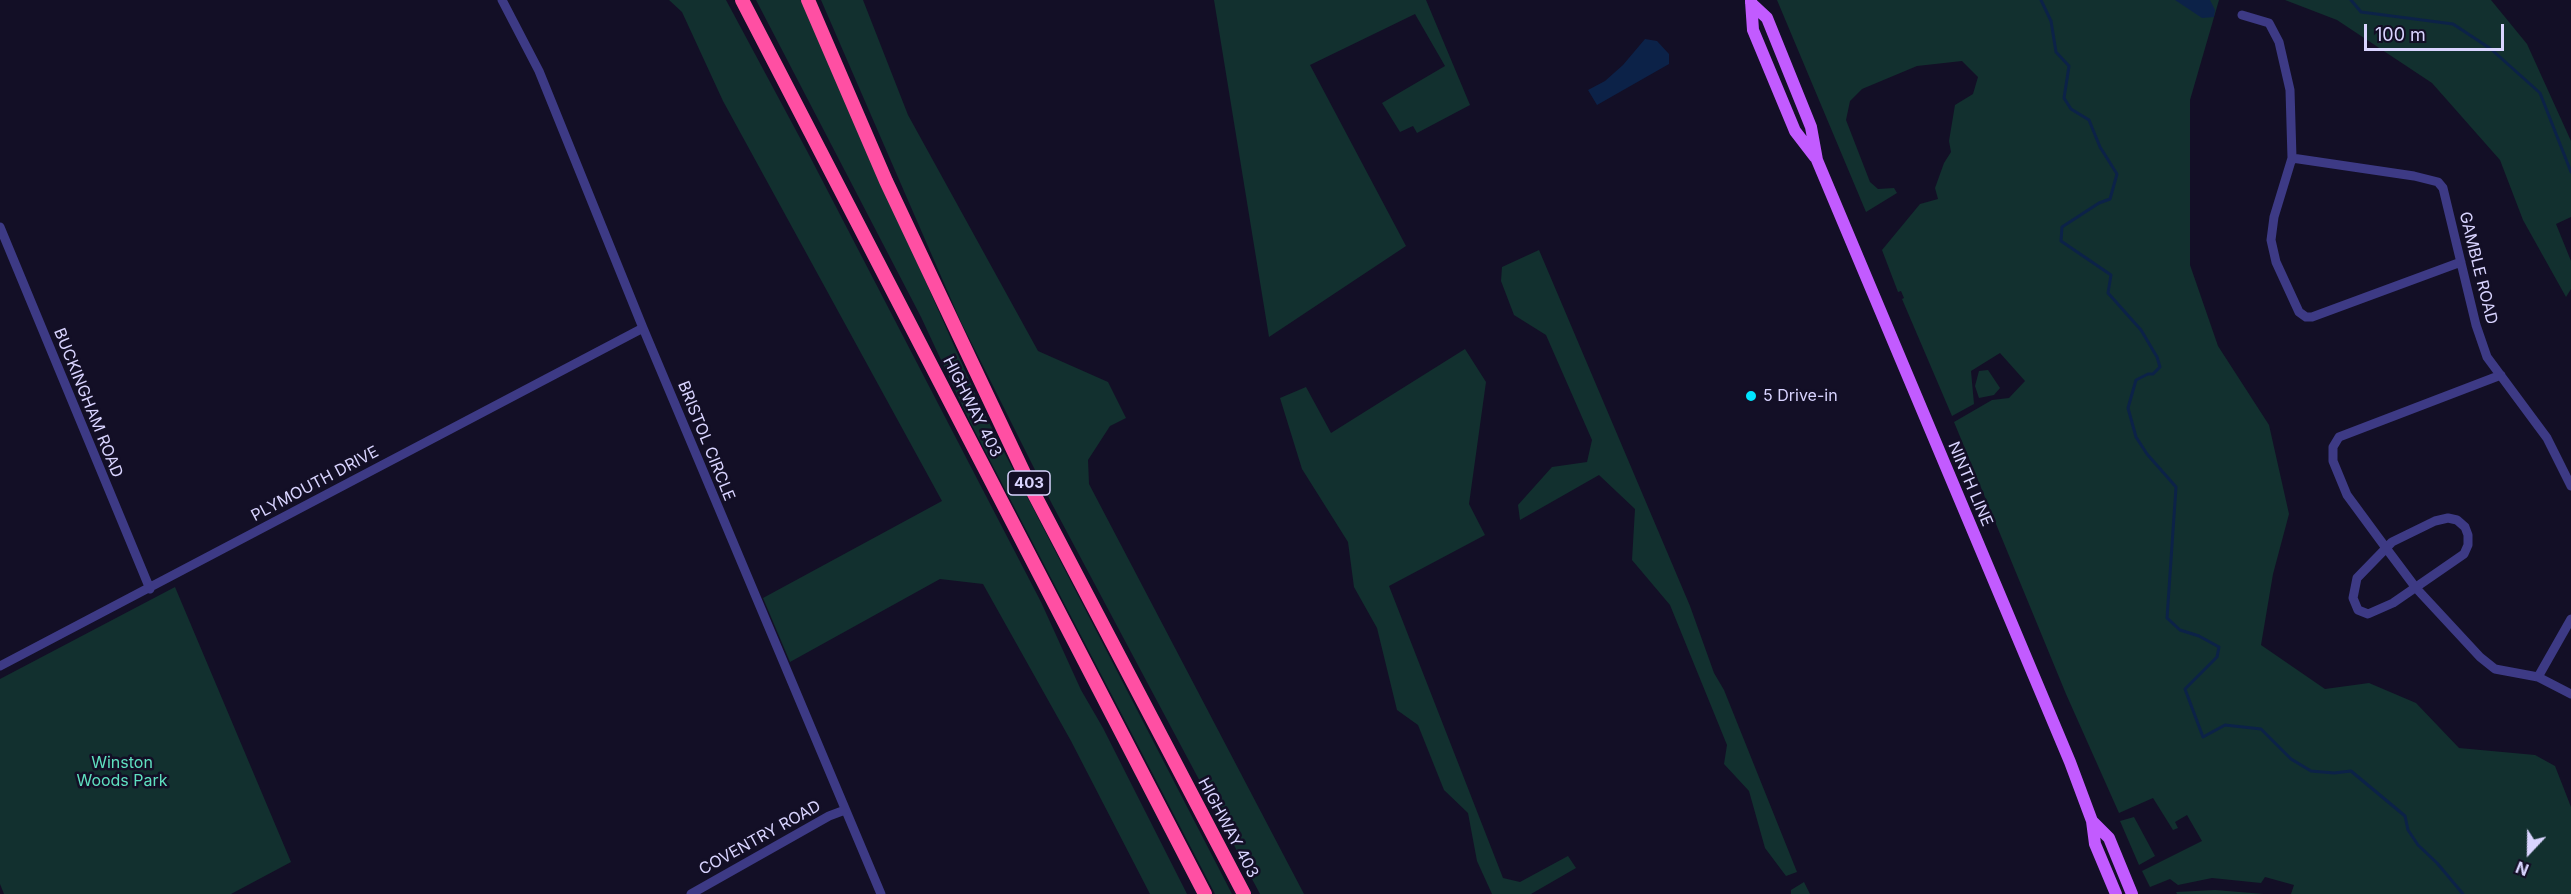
<!DOCTYPE html>
<html>
<head>
<meta charset="utf-8">
<style>
  body { margin:0 }
  #map { position:relative; width:2571px; height:894px; overflow:hidden; background:#130f26; font-family:Inter,sans-serif }
  canvas { display:block }
  .north { position:absolute; left:2499px; top:822px; width:60px; height:60px; -webkit-text-stroke:4px #130f26; paint-order:stroke; rotate:202deg; font-size:16px; font-weight:700; line-height:24px; text-align:center; color:#d9d4ff }
  .north::after { content:''; display:block; margin:auto; width:21px; height:27px; background:#d9d4ff; clip-path:polygon(50% 0,100% 100%,50% 72%,0 100%) }
  .scale { position:absolute; left:2364px; top:24px; width:140px; height:27px; box-sizing:border-box; border:3px solid #d9d4ff; border-top:0; padding-left:8px; font-size:18px; line-height:21px; white-space:nowrap; color:#d9d4ff; -webkit-text-stroke:4px #130f26; paint-order:stroke }
</style>
</head>
<body>
<div id="map">
<canvas width="2571" height="894"></canvas>
<div class="north">N</div>
<div class="scale">100 m</div>
</div>
<script>
const context = document.querySelector('canvas').getContext('2d');
context.lineJoin = 'round';
function fillPath(path, color) {
  context.fillStyle = color;
  context.fill(path, 'evenodd');
}
function poly(rows) {
  const path = new Path2D();
  for (const r of rows) {
    path.moveTo(r[0], r[1]);
    for (let i = 2; i < r.length; i += 2) path.lineTo(r[i], r[i + 1]);
  }
  return path;
}
function strokePath(path, color, width, dash) {
  context.strokeStyle = color;
  context.lineWidth = width;
  context.lineCap = dash ? 'butt' : 'round';
  context.setLineDash(dash || []);
  context.stroke(path);
}
function label(font, color, halo, rows, align = 'center') {
  context.font = font + ' Inter,sans-serif';
  context.lineWidth = 5;
  context.setLineDash([]);
  context.textBaseline = 'middle';
  context.strokeStyle = halo;
  context.fillStyle = color;
  for (const [text, x, y, turn = 0] of rows) {
    context.save();
    context.translate(x, y);
    context.rotate((+turn || 0) * Math.PI / 180);
    context.textAlign = isNaN(turn) ? turn : align;
    if (halo) context.strokeText(text, 0, 0);
    context.fillText(text, 0, 0);
    context.restore();
  }
}
fillPath(poly([
  [669,0,726,0,807,151,1041,602,1081,690,1103,728,1187,894,1150,894,1071,741,983,584,940,579,790,662,763,598,942,501,723,101,682,12],
  [756,0,801,0,983,411,1232,894,1215,894,969,420,921,317],
  [821,0,863,0,908,115,1038,351,1108,382,1126,418,1110,426,1088,460,1089,484,1304,894,1260,894,1052,504,960,320],
  [1214,0,1426,0,1470,105,1417,133,1413,126,1400,132,1382,103,1445,66,1415,14,1310,65,1406,246,1269,337],
  [1777,0,2219,0,2190,100,2190,265,2218,346,2269,425,2289,514,2273,574,2261,645,2325,689,2369,683,2416,703,2459,748,2535,755,2555,766,2571,807,2571,894,2291,894,2294,885,2265,877,2261,883,2212,878,2178,885,2170,879,2150,887,2142,871,2202,841,2187,815,2175,822,2178,828,2173,830,2153,798,2119,813,2066,694,1954,422,1992,400,2009,398,2025,381,2000,353,1971,371,1974,404,1952,416,1902,299,1904,298,1901,291,1898,292,1882,250,1920,204,1938,199,1935,188,1944,163,1951,152,1949,141,1955,105,1973,94,1978,77,1962,61,1917,66,1862,89,1850,101,1846,120,1870,182,1878,189,1894,188,1897,193,1866,212],
  [2285,0,2491,0,2527,44,2571,141,2571,217,2556,224,2571,261,2571,289,2566,297,2523,220,2500,160,2432,83,2337,20],
  [1539,250,1690,606,1714,673,1724,690,1797,872,1786,876,1765,848,1749,791,1724,764,1727,745,1670,605,1632,560,1635,509,1599,475,1520,520,1518,505,1552,467,1587,462,1592,440,1546,335,1514,315,1501,281,1502,267],
  [1465,349,1486,382,1469,504,1485,535,1389,586,1503,878,1520,882,1568,856,1576,868,1531,894,1492,894,1477,861,1468,813,1444,790,1418,725,1397,710,1377,628,1354,587,1348,542,1302,469,1280,398,1306,387,1331,433],
  [1988,370,2000,388,1994,395,1979,398,1975,386,1979,371],
  [175,587,291,862,231,894,4,894,0,884,0,679],
  [2134,817,2155,856,2139,865,2120,821],
  [1804,882,1810,894,1791,894,1791,890],
  [2215,890,2264,894,2177,894,2176,892]
]), '#12302f');
fillPath(poly([
  [2175,0,2210,0,2215,10,2214,17,2202,18],
  [1645,39,1657,41,1669,54,1669,64,1597,105,1588,90,1605,81,1623,65]
]), '#0c2248');
strokePath(poly([
  [2041,0,2051,21,2056,52,2069,66,2064,98,2071,109,2089,120,2100,147,2117,174,2110,199,2099,203,2062,227,2061,241,2111,275,2108,293,2141,330,2157,357,2160,367,2153,374,2148,374,2136,380,2128,408,2136,437,2147,454,2176,487,2167,618,2180,630,2199,636,2219,647,2217,657,2185,689,2203,737,2225,725,2261,729,2291,759,2311,771,2334,773,2351,771,2405,816,2408,830,2418,845,2437,863,2463,894],
  [2351,0,2361,12,2453,24,2491,49,2540,93,2571,172]
]), '#0c2248', 3);
strokePath(poly([
  [502,0,539,71,643,328,881,894],
  [2242,15,2269,23,2279,42,2290,90,2292,158,2274,217,2271,240,2276,262,2299,312,2306,317,2312,317,2461,262],
  [2292,158,2414,176,2438,182,2443,188,2476,325,2487,357,2547,438,2571,486],
  [0,227,150,589],
  [2501,375,2339,437,2333,447,2333,461,2347,495,2386,548,2416,588,2480,657,2495,669,2538,677,2571,694],
  [2448,518,2457,520,2465,527,2468,535,2468,545,2464,554,2393,603,2368,614,2358,610,2353,598,2357,578,2392,542,2435,521,2448,518],
  [0,666,643,328],
  [2538,677,2571,619],
  [691,894,829,816,845,810]
]), '#3d3a85', 9);
strokePath(poly([
  [1751,1,1753,30,1795,131,1815,157],
  [1751,3,1767,18,1811,127,1817,160,2070,762,2092,821,2095,844,2116,894],
  [2092,821,2109,838,2132,894]
]), '#c25bff', 12);
strokePath(poly([
  [742,0,1205,894],
  [808,0,886,181,1031,488,1244,894]
]), '#ff4fa3', 14);
for (const [x, y, r, color] of [
  [1751,396,6,"#00e5ff"]
]) {
  const dot = new Path2D();
  dot.arc(x, y, r, 0, 2 * Math.PI);
  context.fillStyle = color;
  context.fill(dot);
  strokePath(dot, '#130f26', 2);
}
for (const [x, y, w] of [
  [1029,483,42]
]) {
  const box = new Path2D();
  box.roundRect(x - w / 2, y - 12, w, 24, 4.5);
  context.fillStyle = '#130f26';
  context.fill(box);
  strokePath(box, '#d9d4ff', 1.5);
}
label('bold 15px', '#d9d4ff', null, [
  ["403",1029,483]
]);
label('16px', '#d9d4ff', '#130f26', [
  ["GAMBLE ROAD",2478,268,76],
  ["BUCKINGHAM ROAD",88,403,68],
  ["HIGHWAY 403",972,407,63],
  ["BRISTOL CIRCLE",706,441,68],
  ["PLYMOUTH DRIVE",315,484,-28],
  ["NINTH LINE",1970,484,67],
  ["HIGHWAY 403",1228,828,62],
  ["COVENTRY ROAD",760,838,-29]
]);
label('16px', '#d9d4ff', '#130f26', [
  ["5 Drive-in",1763,396]
], 'left');
label('16px', '#5fe0c0', '#130f26', [
  ["Winston",122,763],
  ["Woods Park",122,781]
]);
</script>
</body>
</html>
